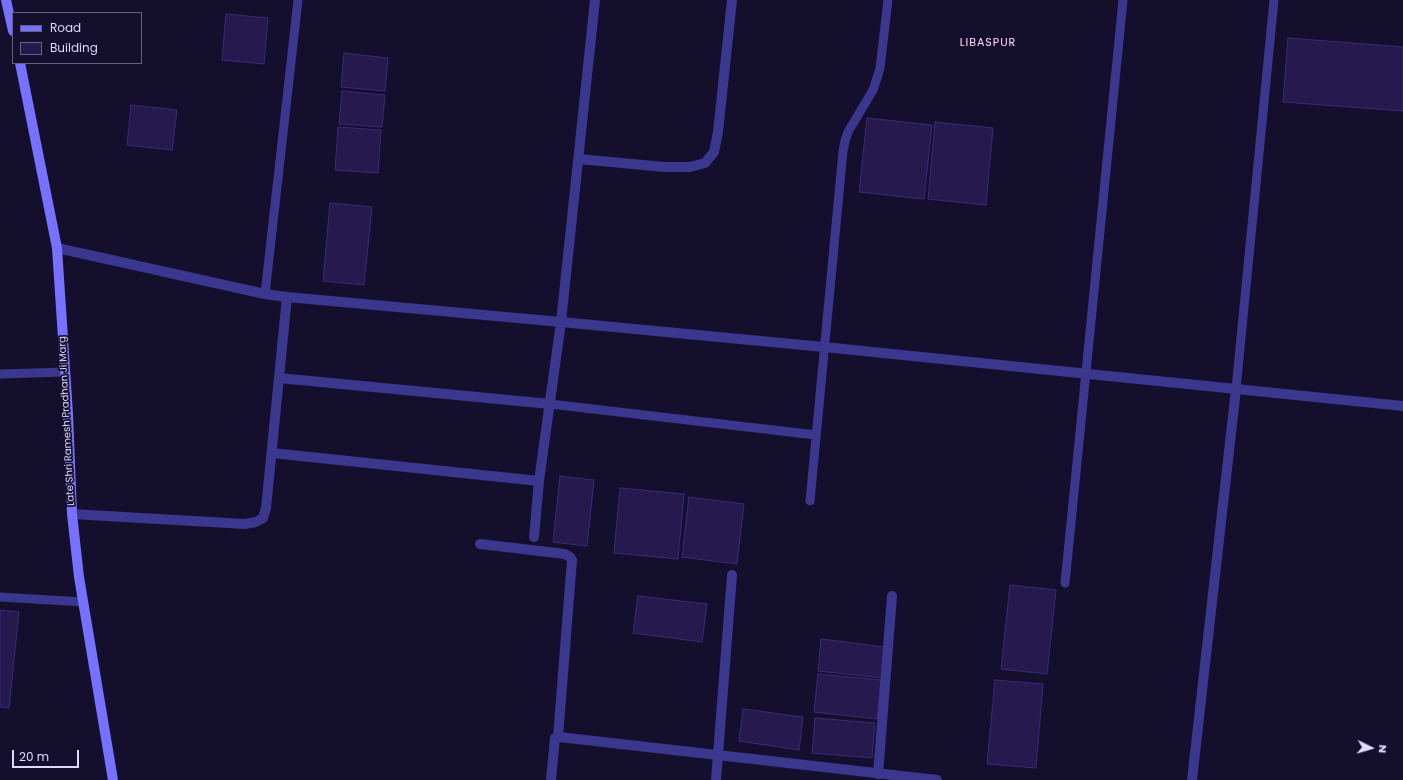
<!DOCTYPE html>
<html>
<head>
<meta charset="utf-8">
<style>
  body { margin:0 }
  #map { position:relative; width:1403px; height:780px; overflow:hidden; background:#140f2c; font-family:Poppins,sans-serif }
  canvas { display:block }
  .legend { position:absolute; left:12px; top:12px; width:130px; height:52px; box-sizing:border-box; background:#140f2c; border:1px solid #656080; margin:0; padding:5px 7px; list-style:none; font-size:12px; color:#dedaff }
  .legend li { display:flex; align-items:center; gap:8px; height:20px }
  .legend b { width:20px; border:1px solid #656080 }
  .north { position:absolute; left:1351px; top:728px; width:40px; height:40px; -webkit-text-stroke:3px #140f2c; paint-order:stroke; rotate:95deg; font-size:11px; font-weight:700; line-height:16px; text-align:center; color:#dedaff }
  .north::after { content:''; display:block; margin:auto; width:14px; height:18px; background:#dedaff; clip-path:polygon(50% 0,100% 100%,50% 72%,0 100%) }
  .scale { position:absolute; left:12px; top:750px; width:67px; height:18px; box-sizing:border-box; border:2px solid #dedaff; border-top:0; padding-left:5px; font-size:12px; line-height:14px; white-space:nowrap; color:#dedaff; -webkit-text-stroke:3px #140f2c; paint-order:stroke }
</style>
</head>
<body>
<div id="map">
<canvas width="1403" height="780"></canvas>
<ul class="legend">
<li><b style="height:5px;background:#7671ff"></b>Road</li>
<li><b style="height:11px;background:#25194e"></b>Building</li>
</ul>
<div class="north">N</div>
<div class="scale">20 m</div>
</div>
<script>
const context = document.querySelector('canvas').getContext('2d');
context.lineJoin = 'round';
function fillPath(path, color) {
  context.fillStyle = color;
  context.fill(path, 'evenodd');
}
function poly(rows) {
  const path = new Path2D();
  for (const r of rows) {
    path.moveTo(r[0], r[1]);
    for (let i = 2; i < r.length; i += 2) path.lineTo(r[i], r[i + 1]);
  }
  return path;
}
function strokePath(path, color, width, dash) {
  context.strokeStyle = color;
  context.lineWidth = width;
  context.lineCap = dash ? 'butt' : 'round';
  context.setLineDash(dash || []);
  context.stroke(path);
}
function label(font, color, halo, rows, align = 'center') {
  context.font = font + ' Poppins,sans-serif';
  context.lineWidth = 3.5;
  context.setLineDash([]);
  context.textBaseline = 'middle';
  context.strokeStyle = halo;
  context.fillStyle = color;
  for (const [text, x, y, turn = 0] of rows) {
    context.save();
    context.translate(x, y);
    context.rotate((+turn || 0) * Math.PI / 180);
    context.textAlign = isNaN(turn) ? turn : align;
    if (halo) context.strokeText(text, 0, 0);
    context.fillText(text, 0, 0);
    context.restore();
  }
}
const building = poly([
  [226,14,268,18,264,64,222,60,226,14],
  [1288,38,1403,47,1403,111,1283,102,1288,38],
  [344,53,388,58,385,91,341,87,344,53],
  [342,91,385,95,382,127,339,124,342,91],
  [131,105,177,110,172,150,127,145,131,105],
  [867,118,932,125,924,199,859,192,867,118],
  [935,122,993,128,986,205,928,199,935,122],
  [338,127,381,130,378,173,335,170,338,127],
  [330,203,372,207,364,285,323,281,330,203],
  [560,476,594,480,587,546,553,542,560,476],
  [620,488,684,494,678,559,614,553,620,488],
  [689,497,744,504,737,564,682,557,689,497],
  [1010,585,1056,590,1047,674,1001,669,1010,585],
  [638,596,707,604,702,642,633,633,638,596],
  [0,610,19,612,9,708,0,707,0,610],
  [821,639,885,647,882,678,818,671,821,639],
  [818,674,881,680,877,719,814,712,818,674],
  [995,680,1043,684,1036,768,987,764,995,680],
  [743,709,803,717,799,750,739,741,743,709],
  [815,718,875,723,872,758,812,753,815,718]
]);
fillPath(building, '#25194e');
strokePath(building, '#3b2a7c', 1);
strokePath(poly([
  [265,294,298,0],
  [0,374,65,372],
  [1236,389,1274,0],
  [550,404,816,435],
  [810,501,843,151,845,141,848,132,873,90,877,78,880,68,888,0],
  [1065,583,1123,0],
  [0,597,83,602]
]), '#3b368e', 9);
strokePath(poly([
  [579,159,664,167,690,167,705,163,714,152,718,132,732,0],
  [57,248,265,294,287,297,561,322,824,347,1403,406],
  [279,378,550,404],
  [272,453,539,481],
  [72,514,245,524,256,522,263,518,266,508,287,297],
  [534,537,539,481,561,322,595,0],
  [480,544,565,554,570,557,572,560,558,737],
  [878,774,892,596],
  [551,780,555,738,559,737,937,780],
  [716,780,732,575],
  [1192,780,1236,389]
]), '#3b368e', 10);
strokePath(poly([
  [6,0,13,31],
  [20,63,57,248,68,414,72,514,79,577,113,780]
]), '#7671ff', 10);
label('10px', '#dedaff', '#140f2c', [
  ["Late Shri Ramesh Pradhan Ji Marg",67,421,-93]
]);
context.letterSpacing = '1px';
label('11px', '#ffdcf2', '#140f2c', [
  ["LIBASPUR",988,43]
]);
context.letterSpacing = '0px';
</script>
</body>
</html>
